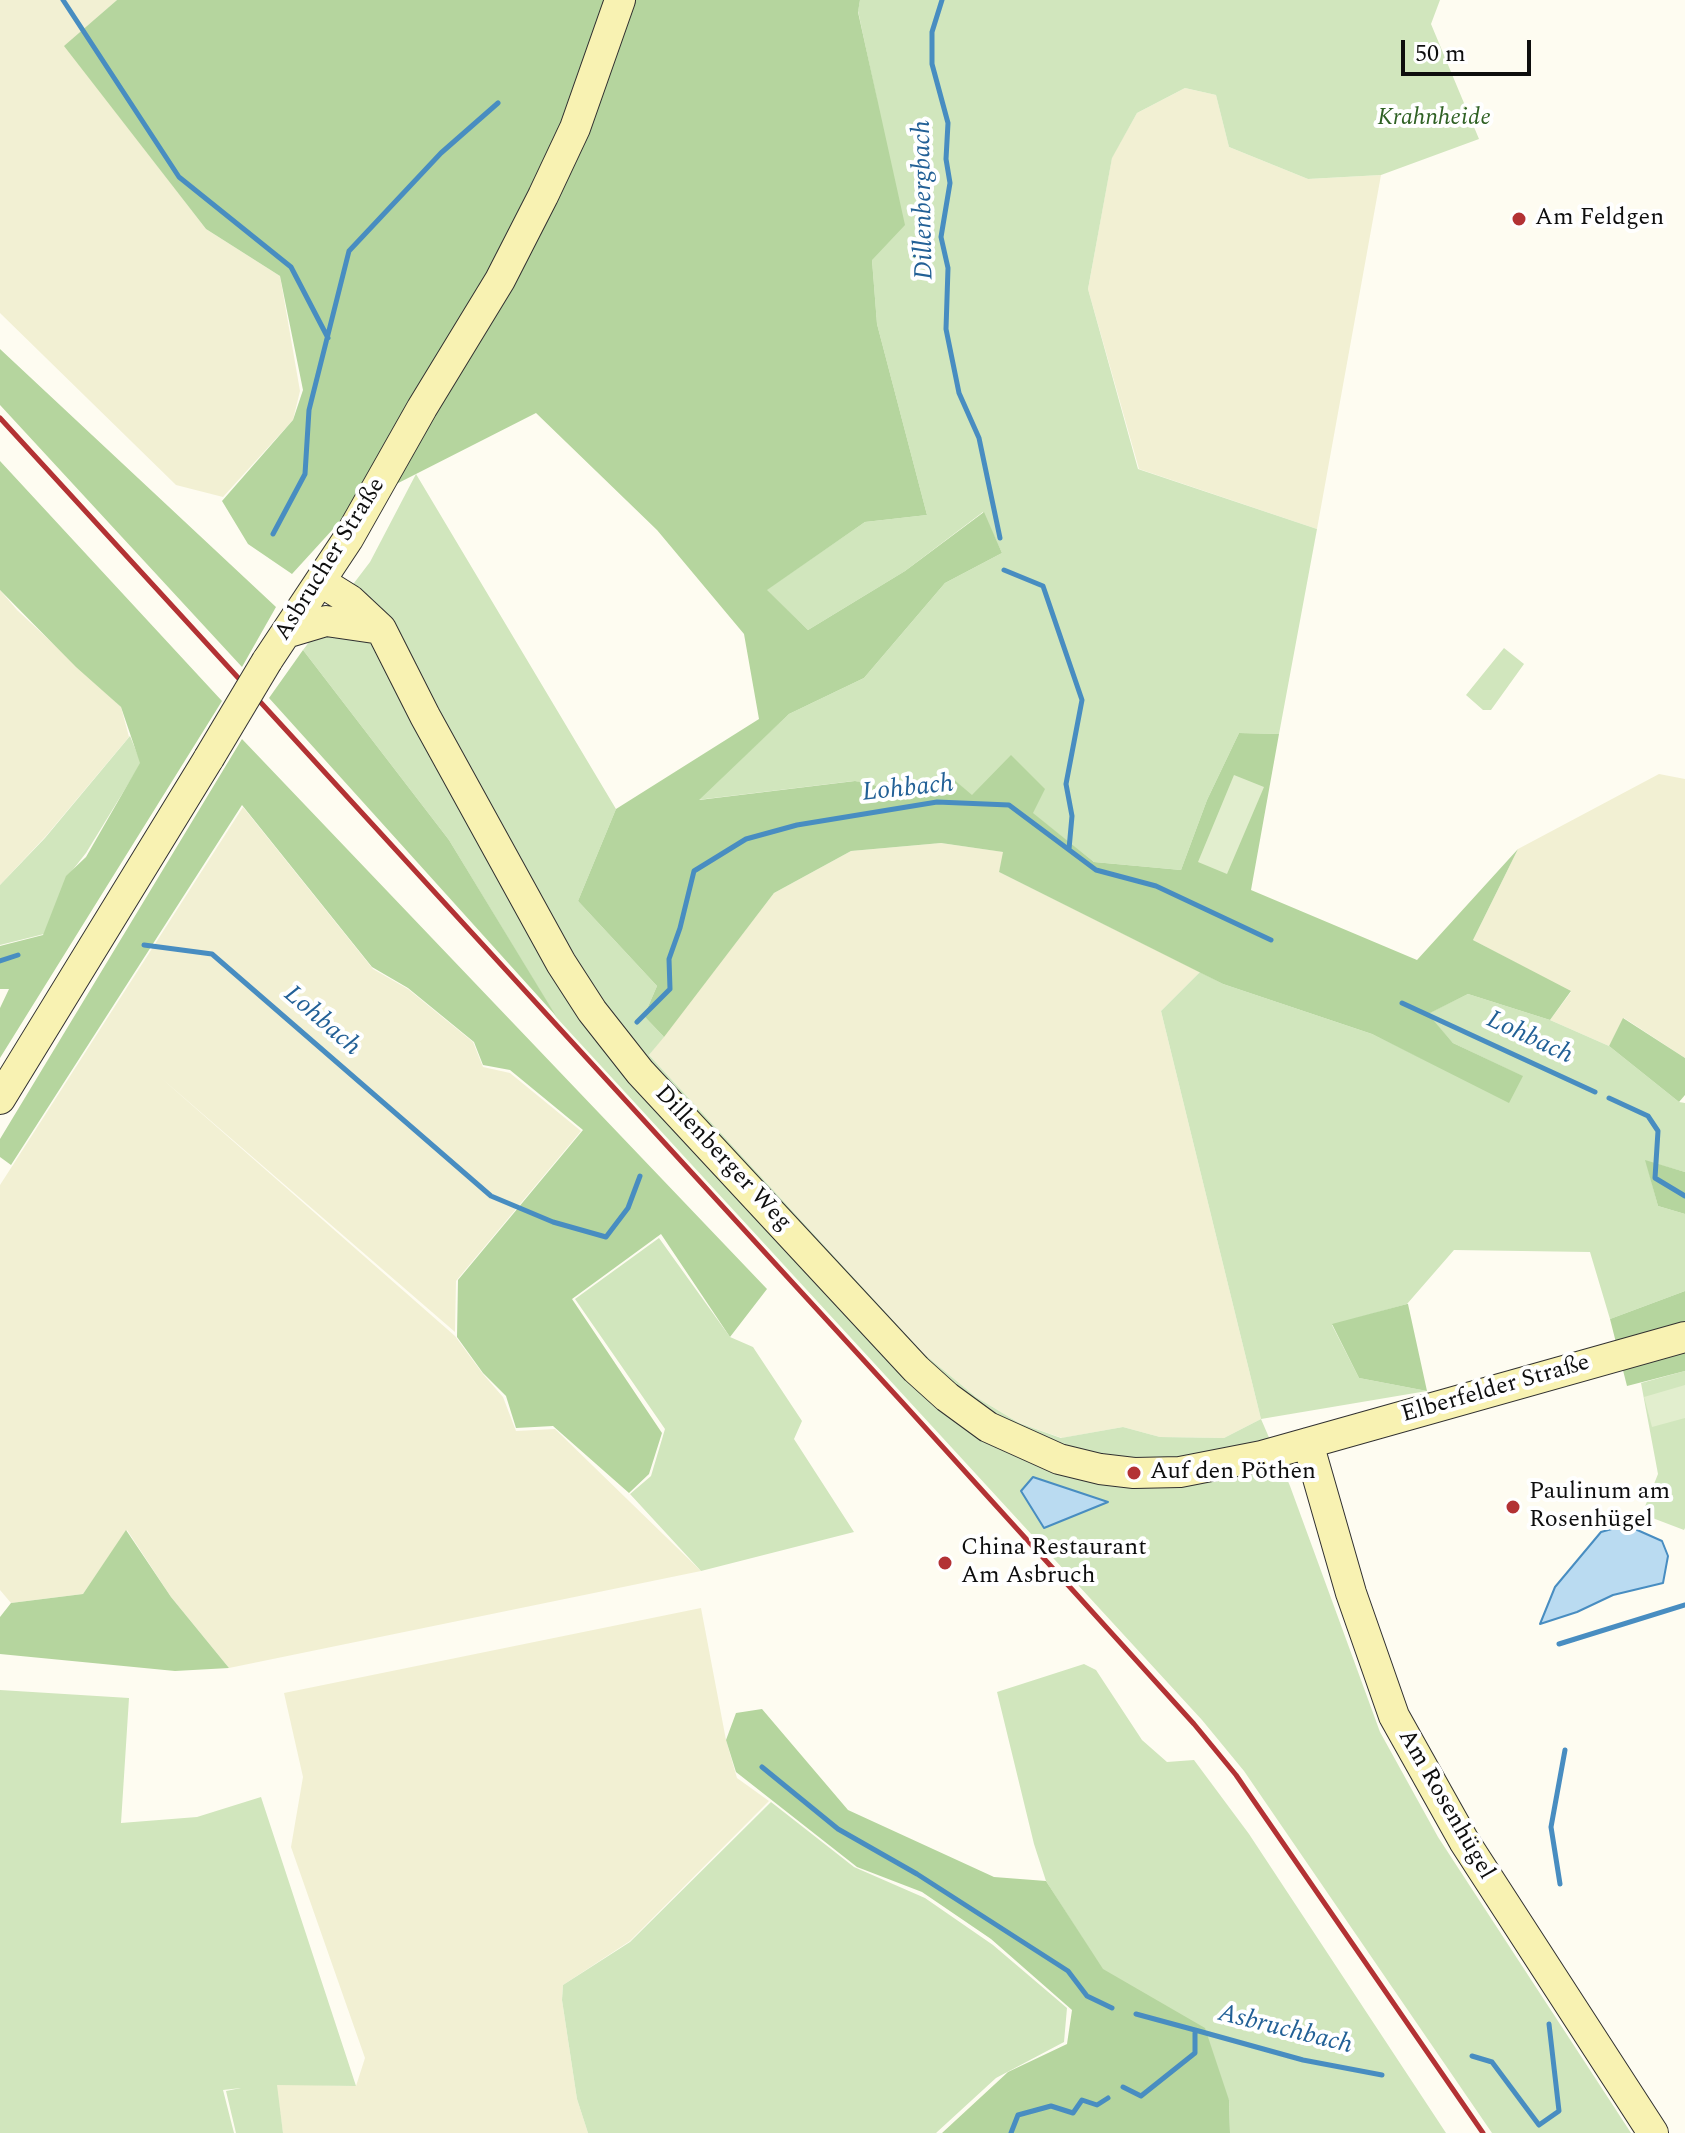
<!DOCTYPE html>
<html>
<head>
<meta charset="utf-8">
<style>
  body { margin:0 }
  #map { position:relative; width:1685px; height:2133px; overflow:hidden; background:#fefcf1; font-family:Spectral,serif }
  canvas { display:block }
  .scale { position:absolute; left:1401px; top:40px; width:130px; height:36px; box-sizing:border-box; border:4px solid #0e0e0e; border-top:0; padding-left:10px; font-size:24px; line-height:28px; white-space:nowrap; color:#0e0e0e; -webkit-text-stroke:6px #fff; paint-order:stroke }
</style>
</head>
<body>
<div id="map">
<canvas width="1685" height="2133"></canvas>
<div class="scale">50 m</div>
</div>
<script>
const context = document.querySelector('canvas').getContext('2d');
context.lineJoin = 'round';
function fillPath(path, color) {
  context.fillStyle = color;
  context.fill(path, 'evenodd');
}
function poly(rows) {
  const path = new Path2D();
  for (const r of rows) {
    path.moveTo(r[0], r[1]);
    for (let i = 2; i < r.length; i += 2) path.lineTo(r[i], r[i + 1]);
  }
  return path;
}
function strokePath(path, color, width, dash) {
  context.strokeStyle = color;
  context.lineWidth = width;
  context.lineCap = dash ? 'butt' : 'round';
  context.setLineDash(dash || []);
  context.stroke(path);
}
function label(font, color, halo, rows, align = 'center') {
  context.font = font + ' Spectral,serif';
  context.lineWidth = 8;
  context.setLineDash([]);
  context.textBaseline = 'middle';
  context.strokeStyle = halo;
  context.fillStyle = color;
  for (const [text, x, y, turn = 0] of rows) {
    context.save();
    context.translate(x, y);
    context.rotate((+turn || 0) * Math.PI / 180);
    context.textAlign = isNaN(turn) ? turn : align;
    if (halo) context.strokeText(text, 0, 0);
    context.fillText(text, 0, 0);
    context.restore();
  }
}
fillPath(poly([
  [0,0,117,0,65,46,206,229,280,276,300,391,293,420,223,497,176,485,0,313],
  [1185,88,1216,95,1229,147,1308,179,1381,175,1317,529,1139,469,1088,289,1112,157,1137,113],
  [0,590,17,610,121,707,129,737,46,836,0,885],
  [1659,774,1685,779,1685,1058,1624,1018,1609,1046,1550,1020,1571,992,1473,940,1518,849],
  [243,807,373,969,408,989,473,1042,483,1067,510,1073,581,1131,456,1281,455,1332,160,1077,455,1336,483,1374,503,1397,516,1431,555,1429,701,1571,229,1668,171,1597,127,1530,83,1594,11,1603,0,1590,0,1185],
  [941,843,1004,852,999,872,1200,972,1161,1011,1261,1419,1224,1438,1160,1437,1123,1427,1062,1438,1019,1423,976,1397,924,1354,649,1055,774,893,851,851],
  [701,1608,726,1740,737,1778,769,1801,630,1941,563,1985,562,2000,577,2099,588,2133,283,2133,276,2084,356,2086,365,2058,291,1847,303,1777,284,1693]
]), '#f2f0d3');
fillPath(poly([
  [860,0,1440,0,1431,24,1479,139,1381,175,1308,179,1229,147,1216,95,1185,88,1137,113,1112,158,1088,289,1138,469,1317,529,1279,734,1239,733,1207,800,1181,870,1094,862,1032,813,972,796,945,772,909,793,854,781,697,800,789,714,864,678,945,583,1002,553,983,512,905,571,808,630,766,590,865,522,927,515,877,324,872,260,877,100,858,11],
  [416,474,616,809,578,901,657,986,644,1016,664,1037,649,1055,924,1354,976,1397,1019,1423,1061,1438,1123,1427,1160,1437,1224,1438,1261,1419,1161,1011,1200,972,1223,984,1372,1034,1433,1064,1522,1076,1453,1043,1427,1014,1468,994,1550,1020,1609,1046,1679,1102,1685,1103,1685,1172,1646,1161,1658,1206,1685,1214,1685,1291,1610,1319,1590,1252,1454,1250,1407,1304,1332,1325,1359,1378,1427,1391,1261,1419,1290,1486,1380,1732,1438,1837,1631,2133,1492,2133,1244,1771,1202,1720,556,1017,449,840,303,650,370,562],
  [1504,648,1524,664,1491,710,1483,710,1466,695],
  [130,736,141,763,86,853,67,877,44,934,0,945,0,885,45,838],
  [659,1238,730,1337,753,1347,802,1421,794,1439,854,1532,701,1571,630,1494,651,1476,665,1429,575,1299],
  [1685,1371,1685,1528,1684,1530,1642,1514,1658,1474,1641,1383],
  [1084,1664,1096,1670,1142,1740,1167,1762,1194,1760,1249,1834,1446,2133,1230,2133,1229,2100,1102,1969,1046,1881,1034,1844,997,1692],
  [0,1690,129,1698,121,1823,197,1817,261,1797,356,2086,277,2085,283,2133,236,2133,226,2091,241,2088,223,2090,234,2133,0,2133],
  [771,1802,854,1867,925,1898,993,1945,1067,2008,1064,2042,996,2078,936,2133,588,2133,577,2099,562,2000,563,1985,630,1942]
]), '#d1e6bd');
fillPath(poly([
  [117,0,860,0,858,12,905,225,872,260,877,324,927,515,865,522,767,590,808,630,905,571,984,512,1002,553,945,583,864,678,789,714,699,800,855,781,909,793,945,772,972,795,1011,755,1045,789,1033,813,1094,862,1181,870,1207,800,1239,733,1279,734,1251,890,1417,960,1518,849,1473,940,1571,991,1550,1020,1468,994,1428,1014,1453,1043,1523,1076,1509,1103,1372,1034,1223,984,999,872,1003,852,941,843,851,851,774,893,664,1037,644,1016,657,986,578,901,616,809,759,719,744,634,657,530,536,413,355,505,292,574,248,544,222,501,293,420,303,390,280,276,206,229,64,46],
  [0,349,276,607,242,667,0,405],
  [0,461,222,701,0,1058,0,1008,9,989,0,989,0,946,43,935,66,876,86,857,140,763,121,707,76,667,0,590],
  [303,650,449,840,556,1016,269,698],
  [242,739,767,1289,730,1337,661,1234,572,1299,662,1433,649,1474,629,1493,553,1426,516,1428,506,1396,483,1373,457,1337,458,1280,583,1130,510,1070,483,1065,474,1042,408,988,372,967,242,805,11,1165,0,1157,0,1139],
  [1623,1018,1685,1058,1685,1095,1679,1102,1609,1046],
  [1645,1160,1685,1172,1685,1214,1658,1206],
  [1685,1291,1685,1371,1627,1386,1610,1319],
  [1407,1304,1408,1304,1427,1391,1359,1378,1332,1324],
  [126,1530,171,1597,229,1668,175,1671,0,1654,0,1617,11,1603,83,1594],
  [762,1709,848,1810,994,1877,1046,1881,1103,1969,1205,2028,1229,2100,1230,2133,942,2133,1008,2072,1067,2044,1072,2010,991,1939,922,1892,857,1867,736,1772,726,1740,736,1713]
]), '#b5d59e');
fillPath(poly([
  [1234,775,1264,787,1227,874,1198,862],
  [1685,1385,1685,1418,1652,1427,1644,1397]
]), '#e2eece');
const water = poly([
  [1033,1477,1108,1502,1044,1528,1021,1491,1033,1477],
  [1626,1525,1662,1541,1668,1556,1663,1583,1613,1595,1577,1612,1540,1624,1555,1587,1601,1532,1626,1525]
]);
fillPath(water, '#badbf1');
strokePath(water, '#488dc1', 2);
strokePath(poly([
  [63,0,179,177,291,267,328,338],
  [942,0,932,32,932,64,948,123,946,159,950,183,941,237,948,268,946,329,959,393,979,438,1000,538],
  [273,534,305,474,309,410,349,251,441,153,498,103],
  [1004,570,1043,586,1082,700,1066,784,1072,816,1069,849],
  [144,945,212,954,491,1196,553,1222,606,1237,628,1208,640,1176],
  [0,961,18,955],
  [1402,1003,1595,1092],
  [637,1022,670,989,669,959,680,928,694,871,746,839,797,825,937,802,1009,805,1096,870,1156,886,1271,940],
  [1609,1098,1648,1116,1658,1131,1655,1178,1685,1196],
  [1559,1644,1685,1605],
  [762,1767,838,1829,917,1874,1068,1971,1087,1996,1112,2008],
  [1560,1884,1551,1827,1565,1750],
  [1136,2014,1195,2030],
  [1472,2056,1492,2062,1539,2125,1559,2111,1549,2024],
  [1123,2087,1141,2096,1195,2053,1195,2030,1303,2060,1382,2075],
  [1011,2133,1018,2115,1051,2106,1073,2113,1082,2100,1097,2105,1108,2098]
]), '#488dc1', 5);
const secondary = poly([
  [321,582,350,600,381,629,425,716,561,963,592,1011,640,1072,916,1369,947,1397,988,1427,1059,1459,1100,1469,1134,1473,1180,1472,1262,1456,1685,1337],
  [286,633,326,621,381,629],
  [267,661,348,539,422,408,500,280,543,196,575,128,620,0],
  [0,1099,209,758],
  [1308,1443,1351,1593,1394,1716,1464,1841,1653,2133]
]);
strokePath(secondary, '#303030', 32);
strokePath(secondary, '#f8f2b2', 30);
strokePath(poly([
  [0,418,902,1402,1194,1724,1236,1775,1483,2133]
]), '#b33234', 5);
const secondaryBridge = poly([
  [209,758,267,661]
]);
strokePath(secondaryBridge, '#303030', 32, []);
strokePath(secondaryBridge, '#f8f2b2', 30);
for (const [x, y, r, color] of [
  [1519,219,8,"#b33234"],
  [1134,1473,8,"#b33234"],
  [1513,1507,8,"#b33234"],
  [945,1563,8,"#b33234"]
]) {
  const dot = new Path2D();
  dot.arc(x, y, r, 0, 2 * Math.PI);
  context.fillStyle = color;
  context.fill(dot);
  strokePath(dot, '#fff', 3);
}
label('italic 24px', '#2f6124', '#fff', [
  ["Krahnheide",1434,119]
]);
label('24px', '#0e0e0e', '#fff', [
  ["Am Feldgen",1535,219],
  ["Auf den Pöthen",1150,1473],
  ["Paulinum am",1529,1493],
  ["Rosenhügel",1529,1521],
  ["China Restaurant",961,1549],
  ["Am Asbruch",961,1577]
], 'left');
label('24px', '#0e0e0e', '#fff', [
  ["Asbrucher Straße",331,560,-58],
  ["Dillenberger Weg",722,1159,47],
  ["Elberfelder Straße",1496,1390,-16],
  ["Am Rosenhügel",1445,1805,60]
]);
label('italic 26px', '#226096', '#fff', [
  ["Dillenbergbach",925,200,-91],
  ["Lohbach",908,790,-6],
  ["Lohbach",321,1022,41],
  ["Lohbach",1529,1039,25],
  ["Asbruchbach",1285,2031,14]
]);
</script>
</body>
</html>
